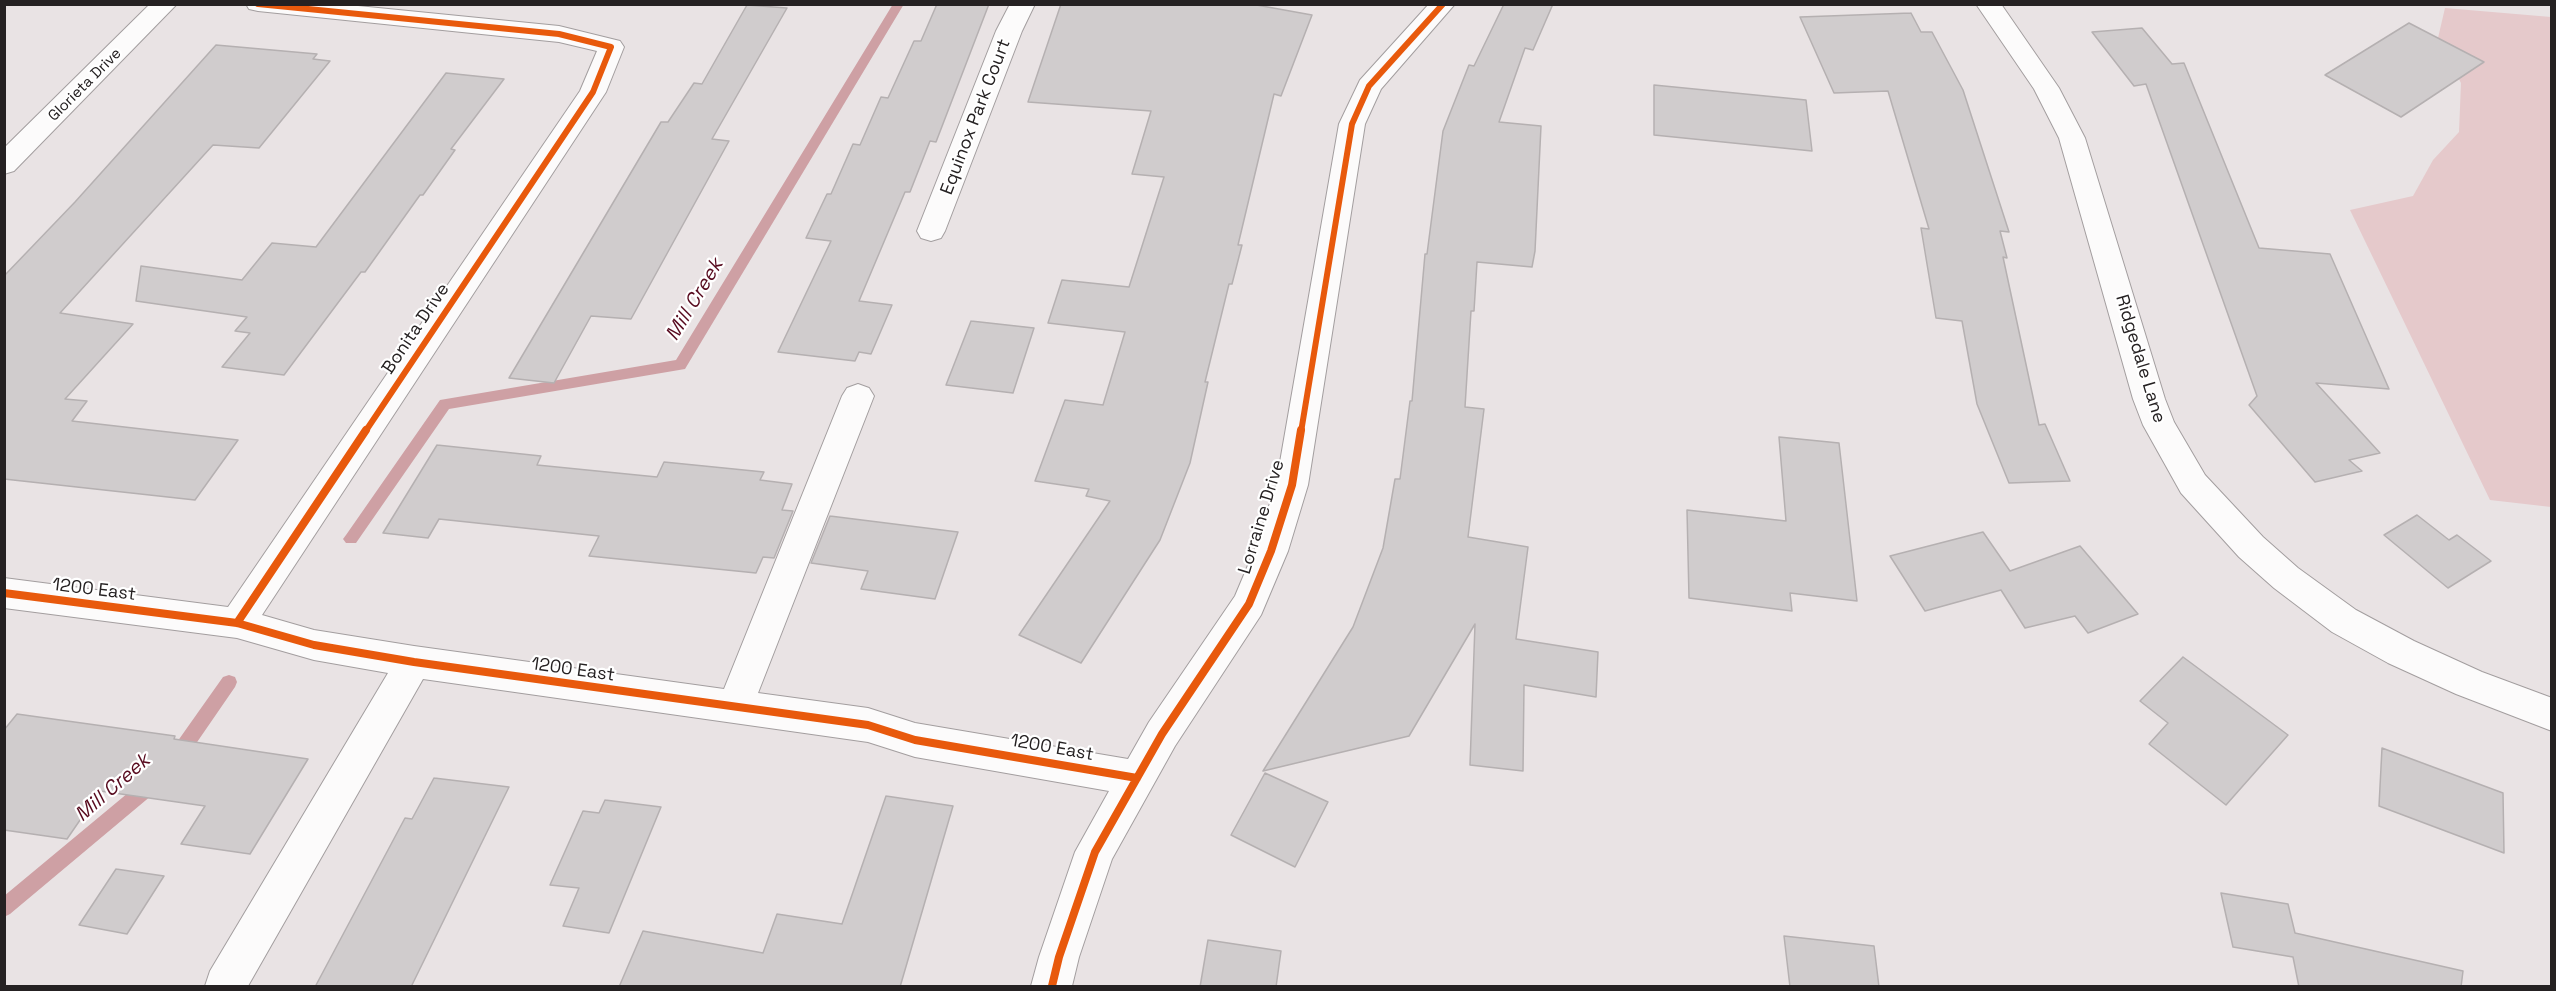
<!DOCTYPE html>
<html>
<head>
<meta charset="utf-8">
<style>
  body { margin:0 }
  #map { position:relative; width:2556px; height:991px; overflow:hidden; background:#e9e3e4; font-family:"Space Grotesk",sans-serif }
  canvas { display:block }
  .frame { position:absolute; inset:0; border:6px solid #252122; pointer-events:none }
</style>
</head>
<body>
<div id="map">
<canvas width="2556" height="991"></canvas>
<div class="frame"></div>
</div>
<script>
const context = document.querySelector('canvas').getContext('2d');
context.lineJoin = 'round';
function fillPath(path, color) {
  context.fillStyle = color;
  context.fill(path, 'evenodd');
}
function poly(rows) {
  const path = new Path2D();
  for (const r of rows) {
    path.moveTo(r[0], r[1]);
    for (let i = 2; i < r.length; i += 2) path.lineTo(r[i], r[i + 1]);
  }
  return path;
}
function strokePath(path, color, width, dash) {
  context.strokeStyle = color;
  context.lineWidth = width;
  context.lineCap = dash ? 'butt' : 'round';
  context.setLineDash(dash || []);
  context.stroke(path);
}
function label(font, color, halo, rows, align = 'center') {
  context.font = font + ' "Space Grotesk",sans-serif';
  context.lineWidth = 4.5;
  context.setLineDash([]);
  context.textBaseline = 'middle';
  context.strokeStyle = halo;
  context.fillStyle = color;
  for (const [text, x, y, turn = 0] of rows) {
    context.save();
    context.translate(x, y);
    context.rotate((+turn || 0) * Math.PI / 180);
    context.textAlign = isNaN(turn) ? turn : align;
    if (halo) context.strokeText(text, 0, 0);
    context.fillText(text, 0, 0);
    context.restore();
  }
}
fillPath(poly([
  [2445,8,2551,17,2551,507,2490,500,2350,210,2413,196,2433,160,2459,132,2461,83,2438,38]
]), '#e5c9cb');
fillPath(poly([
  [893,4,904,4,685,369,449,409,356,543,346,543,343,539,346,535,440,400,676,360,893,4],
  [229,675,235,677,237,682,235,687,182,764,176,766,170,764,167,758,170,752,223,677,229,675],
  [152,776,158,778,161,784,158,790,10,914,4,917,4,896,146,778,152,776]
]), '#cea0a4');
const building = poly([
  [937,4,989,4,936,142,930,141,910,192,905,192,859,301,892,305,871,354,859,352,855,361,778,352,831,241,806,238,827,194,831,194,853,144,860,145,881,97,888,98,914,41,921,41,937,4],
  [1061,4,1251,4,1312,15,1281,96,1274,94,1238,245,1242,245,1232,284,1229,284,1205,382,1208,382,1190,463,1160,540,1081,663,1019,635,1110,501,1086,496,1089,489,1035,481,1065,400,1103,405,1125,332,1048,323,1062,280,1129,287,1164,177,1132,174,1151,111,1028,102,1061,4],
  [1504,4,1553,4,1533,50,1525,48,1499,122,1541,126,1535,251,1532,267,1477,262,1474,311,1471,311,1465,407,1484,409,1468,537,1528,547,1516,639,1598,652,1596,697,1524,685,1523,771,1470,765,1475,624,1409,736,1263,771,1353,627,1383,548,1395,479,1400,479,1410,401,1412,401,1425,254,1427,254,1443,131,1469,65,1474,66,1504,4],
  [747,5,787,8,712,139,729,141,631,319,591,316,554,383,509,378,661,122,668,122,694,83,702,84,747,5],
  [1911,13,1921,32,1932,32,1963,90,2009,232,2000,231,2007,258,2003,257,2039,425,2045,424,2070,481,2009,483,1977,404,1962,321,1936,318,1921,228,1929,229,1888,91,1834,93,1800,17,1911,13],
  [2409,23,2484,62,2401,117,2325,75,2409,23],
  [2142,28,2172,64,2184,63,2259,248,2330,254,2389,389,2316,383,2380,453,2349,460,2362,471,2315,482,2249,405,2257,396,2146,84,2134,86,2092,32,2142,28],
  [216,45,317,54,313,59,330,61,259,148,213,145,60,313,133,324,65,399,87,401,72,421,238,440,195,500,4,479,4,276,75,202,216,45],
  [446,73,504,79,451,149,455,150,423,195,420,195,365,272,361,272,284,375,222,367,250,333,235,331,247,317,136,301,141,266,242,280,272,243,316,247,446,73],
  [1654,85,1806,100,1812,151,1654,135,1654,85],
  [971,321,1034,328,1013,393,946,385,971,321],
  [1779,437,1839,443,1857,601,1790,593,1792,611,1689,598,1687,510,1786,521,1779,437],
  [437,445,541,456,537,465,657,477,664,462,764,472,760,480,792,484,782,510,793,511,774,558,763,557,756,573,589,556,599,536,439,519,428,538,383,533,437,445],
  [2417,515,2449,540,2457,535,2491,561,2448,588,2384,535,2417,515],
  [830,516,958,532,935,599,861,589,868,571,811,563,830,516],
  [1983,532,2010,571,2080,546,2138,614,2088,633,2075,616,2025,628,2001,590,1925,611,1890,556,1983,532],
  [2183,657,2288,735,2226,805,2149,744,2168,723,2140,701,2183,657],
  [17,714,175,736,174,739,308,759,250,854,181,844,205,806,100,791,67,839,4,830,4,730,17,714],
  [2382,748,2503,793,2504,853,2379,806,2382,748],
  [1265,773,1328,802,1295,867,1231,835,1265,773],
  [434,778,509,787,411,987,315,987,405,818,412,819,434,778],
  [886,796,953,806,900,987,619,987,643,931,763,953,777,914,842,924,886,796],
  [605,800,661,807,609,933,563,926,579,888,550,885,583,811,599,813,605,800],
  [116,869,164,876,127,934,79,925,116,869],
  [2221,893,2288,904,2295,933,2463,971,2461,987,2299,987,2293,957,2233,947,2221,893],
  [1784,936,1874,946,1879,987,1790,987,1784,936],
  [1208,940,1281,951,1276,987,1200,987,1208,940]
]);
fillPath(building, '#d0cccd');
strokePath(building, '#b5b0b1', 1.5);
const minor = poly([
  [150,4,177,4,14,171,4,174,4,148,150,4],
  [246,4,338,4,559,26,620,41,624,47,606,92,262,615,314,630,414,646,724,689,842,396,847,388,858,384,869,388,874,396,758,693,868,708,915,723,1128,759,1149,722,1235,596,1254,551,1276,485,1339,124,1360,80,1429,4,1455,4,1381,89,1365,124,1308,485,1288,551,1261,615,1175,746,1112,859,1079,957,1072,986,1031,986,1039,957,1075,852,1109,791,915,757,868,742,423,679,248,986,205,986,210,971,388,673,314,660,237,638,4,608,4,578,228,607,580,91,597,51,559,42,258,11,249,9,246,4],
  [1010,4,1035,4,1022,31,945,231,941,238,931,241,921,238,917,231,996,31,1010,4],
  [1976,4,2001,4,2059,88,2085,138,2165,399,2174,422,2205,475,2263,537,2298,568,2356,610,2414,641,2482,672,2552,698,2552,731,2456,694,2388,663,2332,632,2274,588,2239,557,2181,493,2143,425,2133,399,2059,138,2034,89,1976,4]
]);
strokePath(minor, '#a39e9f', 2);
fillPath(minor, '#fcfbfb');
strokePath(poly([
  [258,4,559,34,611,47,593,92,365,432],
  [1301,432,1352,124,1369,86,1443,4]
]), '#e8590c', 6);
strokePath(poly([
  [4,593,237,623,314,645,414,662,868,725,915,740,1137,778],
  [237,623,366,430],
  [1052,986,1059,957,1095,852,1162,734,1249,604,1271,551,1292,485,1301,430]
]), '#e8590c', 8);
label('15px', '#252122', '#fff', [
  ["Glorieta Drive",85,85,-45]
]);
label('18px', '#252122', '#fff', [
  ["Equinox Park Court",976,117,-69],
  ["Bonita Drive",416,329,-56],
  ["Ridgedale Lane",2140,359,73],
  ["Lorraine Drive",1262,517,-73],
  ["1200 East",94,590,7],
  ["1200 East",573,670,8],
  ["1200 East",1052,748,10]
]);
label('italic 20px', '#580b1f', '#fff', [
  ["Mill Creek",695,300,-59],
  ["Mill Creek",113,788,-41]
]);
</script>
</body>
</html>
